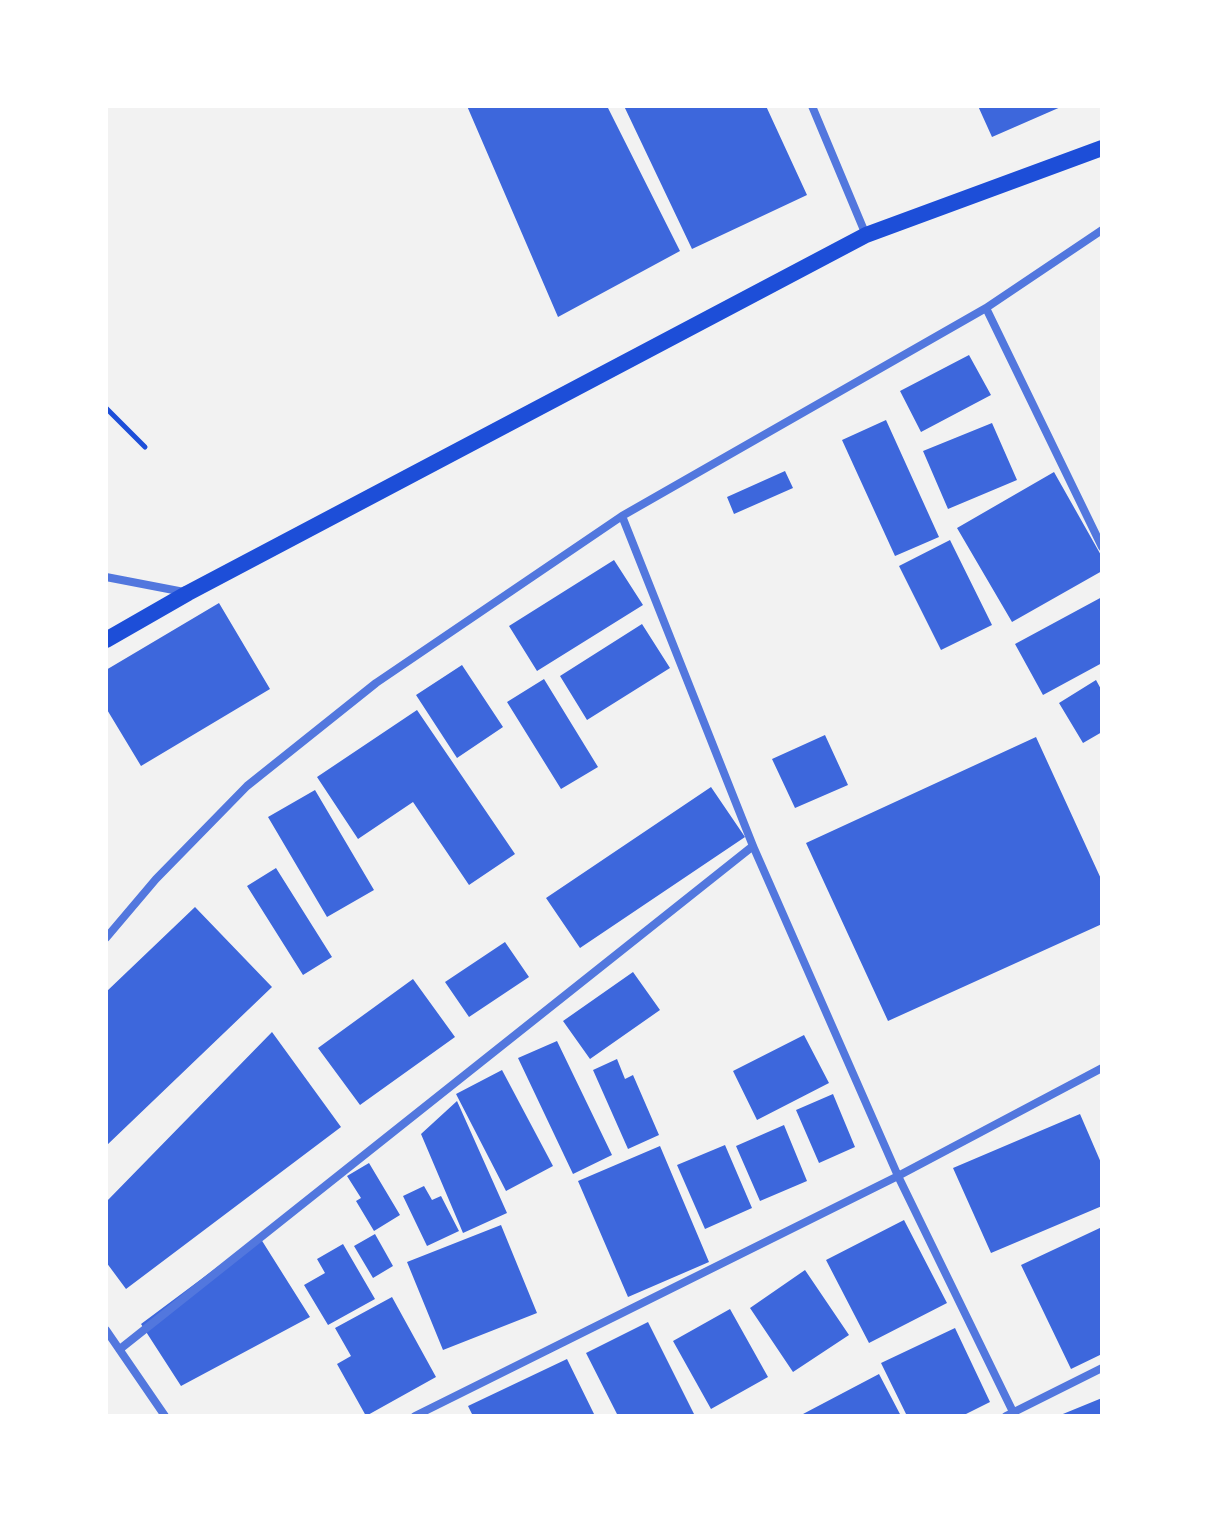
<!DOCTYPE html>
<html>
<head>
<meta charset="utf-8">
<style>
  body { margin:0 }
  #map { position:relative; width:1208px; height:1522px; overflow:hidden; background:#f2f2f2; font-family:Raleway,sans-serif }
  canvas { display:block }
  .frame { position:absolute; inset:0; border:108px solid #fff; pointer-events:none }
</style>
</head>
<body>
<div id="map">
<canvas width="1208" height="1522"></canvas>
<div class="frame"></div>
</div>
<script>
const context = document.querySelector('canvas').getContext('2d');
context.lineJoin = 'round';
function fillPath(path, color) {
  context.fillStyle = color;
  context.fill(path, 'evenodd');
}
function poly(rows) {
  const path = new Path2D();
  for (const r of rows) {
    path.moveTo(r[0], r[1]);
    for (let i = 2; i < r.length; i += 2) path.lineTo(r[i], r[i + 1]);
  }
  return path;
}
function strokePath(path, color, width, dash) {
  context.strokeStyle = color;
  context.lineWidth = width;
  context.lineCap = dash ? 'butt' : 'round';
  context.setLineDash(dash || []);
  context.stroke(path);
}
fillPath(poly([
  [467,106,607,106,680,251,558,317],
  [624,106,766,106,807,195,692,249],
  [978,106,1063,106,992,137],
  [969,355,991,395,921,432,900,391],
  [886,420,939,537,895,556,842,440],
  [992,423,1017,480,948,509,923,451],
  [785,471,793,488,734,514,727,497],
  [1054,472,1102,557,1102,571,1012,622,957,528],
  [950,540,992,625,941,650,899,566],
  [614,560,643,605,537,671,509,626],
  [1102,597,1102,663,1043,695,1015,644],
  [219,603,270,689,141,766,106,708,106,670],
  [642,624,670,668,587,720,560,676],
  [462,665,503,727,457,758,416,695],
  [544,679,598,767,561,789,507,702],
  [1096,680,1102,691,1102,732,1083,743,1059,703],
  [417,710,515,854,469,885,413,802,358,839,317,777],
  [825,735,848,785,795,808,772,759],
  [1036,737,1102,881,1102,924,888,1021,806,843],
  [711,787,745,837,580,948,546,898],
  [315,790,374,890,327,917,268,817],
  [276,868,332,957,303,975,247,886],
  [195,907,272,987,106,1146,106,992],
  [505,942,529,977,469,1017,445,982],
  [633,972,660,1010,590,1059,563,1021],
  [413,979,455,1037,360,1105,318,1048],
  [272,1032,341,1127,126,1289,106,1262,106,1202],
  [804,1035,829,1083,757,1120,733,1071],
  [557,1041,612,1155,573,1174,518,1058],
  [617,1059,625,1079,633,1075,659,1135,628,1149,593,1070],
  [502,1070,553,1166,506,1191,456,1094],
  [833,1094,855,1147,819,1163,796,1110],
  [457,1101,507,1213,463,1233,421,1134],
  [1080,1114,1102,1165,1102,1206,991,1253,953,1168],
  [784,1125,807,1181,760,1201,736,1146],
  [725,1145,752,1208,705,1229,677,1165],
  [660,1146,709,1262,628,1297,578,1181],
  [369,1163,400,1215,374,1231,356,1201,361,1198,347,1176],
  [424,1186,432,1200,441,1196,459,1231,427,1246,403,1196],
  [904,1220,947,1303,869,1343,826,1260],
  [501,1225,537,1313,443,1350,407,1262],
  [1102,1227,1102,1354,1071,1369,1021,1265],
  [375,1234,393,1266,373,1278,354,1246],
  [259,1236,310,1317,181,1386,141,1324],
  [343,1244,375,1299,328,1325,304,1285,325,1273,317,1259],
  [805,1270,849,1335,793,1372,750,1308],
  [392,1297,436,1377,366,1416,337,1364,351,1356,335,1328],
  [730,1309,768,1377,711,1409,673,1341],
  [648,1322,695,1416,618,1416,586,1353],
  [955,1328,990,1402,962,1416,907,1416,881,1363],
  [567,1359,595,1416,473,1416,468,1406],
  [879,1374,901,1416,804,1416,803,1414],
  [1102,1398,1102,1416,1058,1416]
]), '#3d67dc');
strokePath(poly([
  [106,408,145,447]
]), '#1d4ed8', 5);
strokePath(poly([
  [812,106,866,235],
  [986,308,1102,547],
  [622,516,753,846,898,1176,1015,1416],
  [106,577,184,592],
  [106,938,156,879,247,786,376,683,622,516,986,308,1102,230],
  [106,1330,165,1416],
  [120,1349,753,846],
  [415,1416,898,1176,1102,1068],
  [1006,1416,1102,1368]
]), '#5277de', 8);
strokePath(poly([
  [106,640,188,593,866,235,1102,148]
]), '#1d4ed8', 16);
</script>
</body>
</html>
